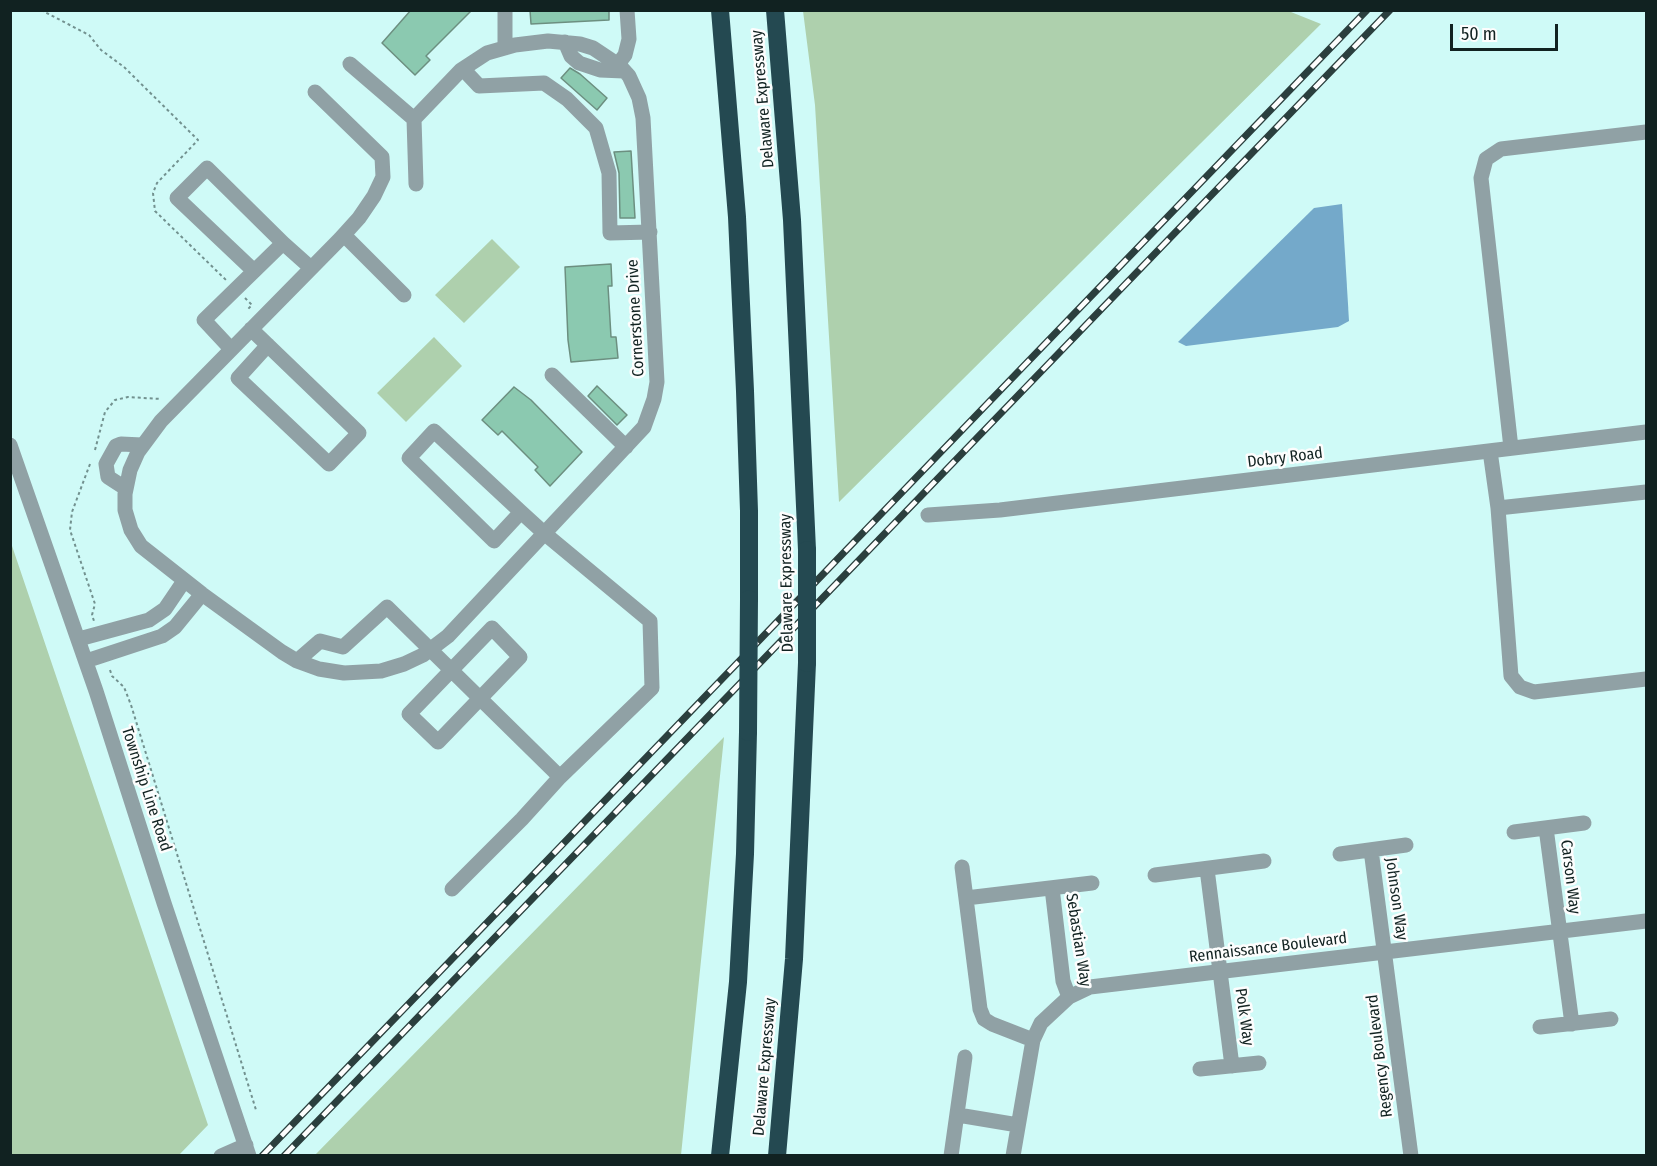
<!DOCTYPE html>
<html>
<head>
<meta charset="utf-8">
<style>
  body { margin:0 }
  #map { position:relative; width:1657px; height:1166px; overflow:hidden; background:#cffaf7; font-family:"Fira Sans Condensed",sans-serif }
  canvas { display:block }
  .frame { position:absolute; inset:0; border:12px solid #112221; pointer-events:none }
  .scale { position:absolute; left:1450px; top:24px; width:108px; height:27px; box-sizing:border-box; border:3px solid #112221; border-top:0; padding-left:8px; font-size:18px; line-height:21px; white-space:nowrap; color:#112221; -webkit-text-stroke:4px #fdfdfd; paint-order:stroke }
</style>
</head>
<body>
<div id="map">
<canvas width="1657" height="1166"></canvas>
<div class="frame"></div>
<div class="scale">50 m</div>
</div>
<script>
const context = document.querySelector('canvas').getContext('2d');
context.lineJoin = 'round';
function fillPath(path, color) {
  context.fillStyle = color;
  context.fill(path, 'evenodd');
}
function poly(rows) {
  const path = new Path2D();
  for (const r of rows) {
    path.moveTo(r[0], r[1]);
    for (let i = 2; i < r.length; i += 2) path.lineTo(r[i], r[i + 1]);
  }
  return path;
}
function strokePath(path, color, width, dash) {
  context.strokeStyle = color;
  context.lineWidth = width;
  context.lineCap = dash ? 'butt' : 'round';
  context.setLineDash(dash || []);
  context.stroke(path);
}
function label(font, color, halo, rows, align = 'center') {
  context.font = font + ' "Fira Sans Condensed",sans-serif';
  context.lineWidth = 5;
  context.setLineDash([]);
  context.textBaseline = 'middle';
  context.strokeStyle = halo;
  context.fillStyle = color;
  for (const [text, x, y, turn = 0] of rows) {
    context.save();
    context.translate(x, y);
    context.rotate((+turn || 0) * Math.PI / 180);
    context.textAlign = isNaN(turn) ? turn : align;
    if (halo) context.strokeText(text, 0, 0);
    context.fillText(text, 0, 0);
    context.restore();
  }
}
fillPath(poly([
  [1281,11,1291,12,1321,24,839,502,815,105,803,11],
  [492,239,520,267,464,323,435,295],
  [434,337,462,366,406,422,377,393],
  [10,540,208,1125,179,1155,11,1155],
  [724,737,681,1155,315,1155]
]), '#aed0ad');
fillPath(poly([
  [1342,204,1349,321,1338,327,1186,346,1178,342,1314,208]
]), '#74a9ca');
const building = poly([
  [411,10,472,10,426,56,430,60,415,75,382,43,411,10],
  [530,10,609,10,609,20,531,24,530,10],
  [570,68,580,74,607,98,597,110,561,78,570,68],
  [631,151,635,218,620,218,619,173,614,152,631,151],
  [611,264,612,286,608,286,611,337,616,337,618,358,571,362,568,340,565,267,611,264],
  [597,386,627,415,617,425,588,396,597,386],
  [514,387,531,400,582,452,550,486,535,470,538,467,502,431,498,435,482,420,514,387]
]);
fillPath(building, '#8bc9b0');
strokePath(building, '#6c8f80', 1.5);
strokePath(poly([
  [41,10,89,35,101,50,124,67,198,140,157,183,153,193,155,211,226,280],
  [245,298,252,305,248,309],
  [95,450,105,412,115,400,128,397,161,399],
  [90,464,72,512,70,530,95,604,92,615,94,621],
  [110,670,112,676,124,687,131,705,256,1110]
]), '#72918f', 2, [3, 3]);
strokePath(poly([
  [505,10,505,48],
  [565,42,571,56,579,63,600,70,624,71],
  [350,64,414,119,416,184],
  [618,64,625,55,629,39,627,10],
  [463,69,479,86,544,83,567,99,596,128,609,173,610,233,650,232],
  [315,92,382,157,383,177,374,196,359,218,340,239,161,421,138,452,130,470,125,494,125,510,131,530,141,546,202,594,282,652,297,661,319,669,344,673,381,671,404,664,423,655,448,636,644,427,654,399,657,382,643,118,639,98,629,76,620,66,593,48,580,44,548,41,515,45,487,53,461,70,414,119],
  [344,235,404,295],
  [254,271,177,198,207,168,283,243],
  [251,329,359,433,329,464,238,378,268,345],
  [231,349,204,320,283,243,311,268],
  [552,375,626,447],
  [10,445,96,691,164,903,249,1156],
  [1511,448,1481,178,1486,159,1501,149,1646,132],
  [1490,451,1498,508,1646,492],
  [125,488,108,477,106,464,116,446,121,444,142,445],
  [1498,508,1511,676,1520,687,1534,692,1646,679],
  [928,515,1000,510,1646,432],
  [492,628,520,657,438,742,409,714,492,628],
  [79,639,149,620,165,609,184,581],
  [86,661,162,636,175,627,202,594],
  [297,661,320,641,343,647,387,607,560,777,652,688,650,621,544,533,521,512,434,431,409,458,494,541,521,512],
  [1546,828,1572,1024],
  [1514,832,1584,823],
  [1371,850,1411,1156],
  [1340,854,1406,845],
  [962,867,980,1009,984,1019,992,1024,1033,1040],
  [1207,869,1232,1066],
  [1155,875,1264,861],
  [1052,888,1063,981,1069,997],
  [452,889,522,819,560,777],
  [966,898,1092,883],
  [1540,1027,1611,1019],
  [1200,1069,1259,1063],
  [958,1115,1018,1125],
  [221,1156,246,1145],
  [951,1156,965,1057],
  [1013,1156,1033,1040,1041,1023,1056,1009,1069,997,1090,987,1646,921]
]), '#90a1a5', 15);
strokePath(poly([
  [720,10,737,217,745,391,749,511,749,599],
  [775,10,792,220,807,550],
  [720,1156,738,982,745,854,748,732],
  [777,1156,794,959,807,663]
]), '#244951', 18);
const rail = poly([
  [262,1156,1367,10],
  [284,1156,1390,10]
]);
strokePath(rail, '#2b3f3e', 7);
strokePath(rail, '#fdfdfd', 4.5, [14]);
strokePath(poly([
  [807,550,807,663],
  [748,732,749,599]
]), '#244951', 18);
label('16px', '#112221', '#fdfdfd', [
  ["Delaware Expressway",763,99,-95],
  ["Cornerstone Drive",636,318,-93],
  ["Dobry Road",1285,458,-7],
  ["Delaware Expressway",787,583,-91],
  ["Township Line Road",146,789,72],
  ["Carson Way",1570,877,83],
  ["Johnson Way",1396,899,82],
  ["Sebastian Way",1078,940,81],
  ["Rennaissance Boulevard",1268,948,-7],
  ["Polk Way",1244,1017,82],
  ["Regency Boulevard",1380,1056,-97],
  ["Delaware Expressway",765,1067,-85]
]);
</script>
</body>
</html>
